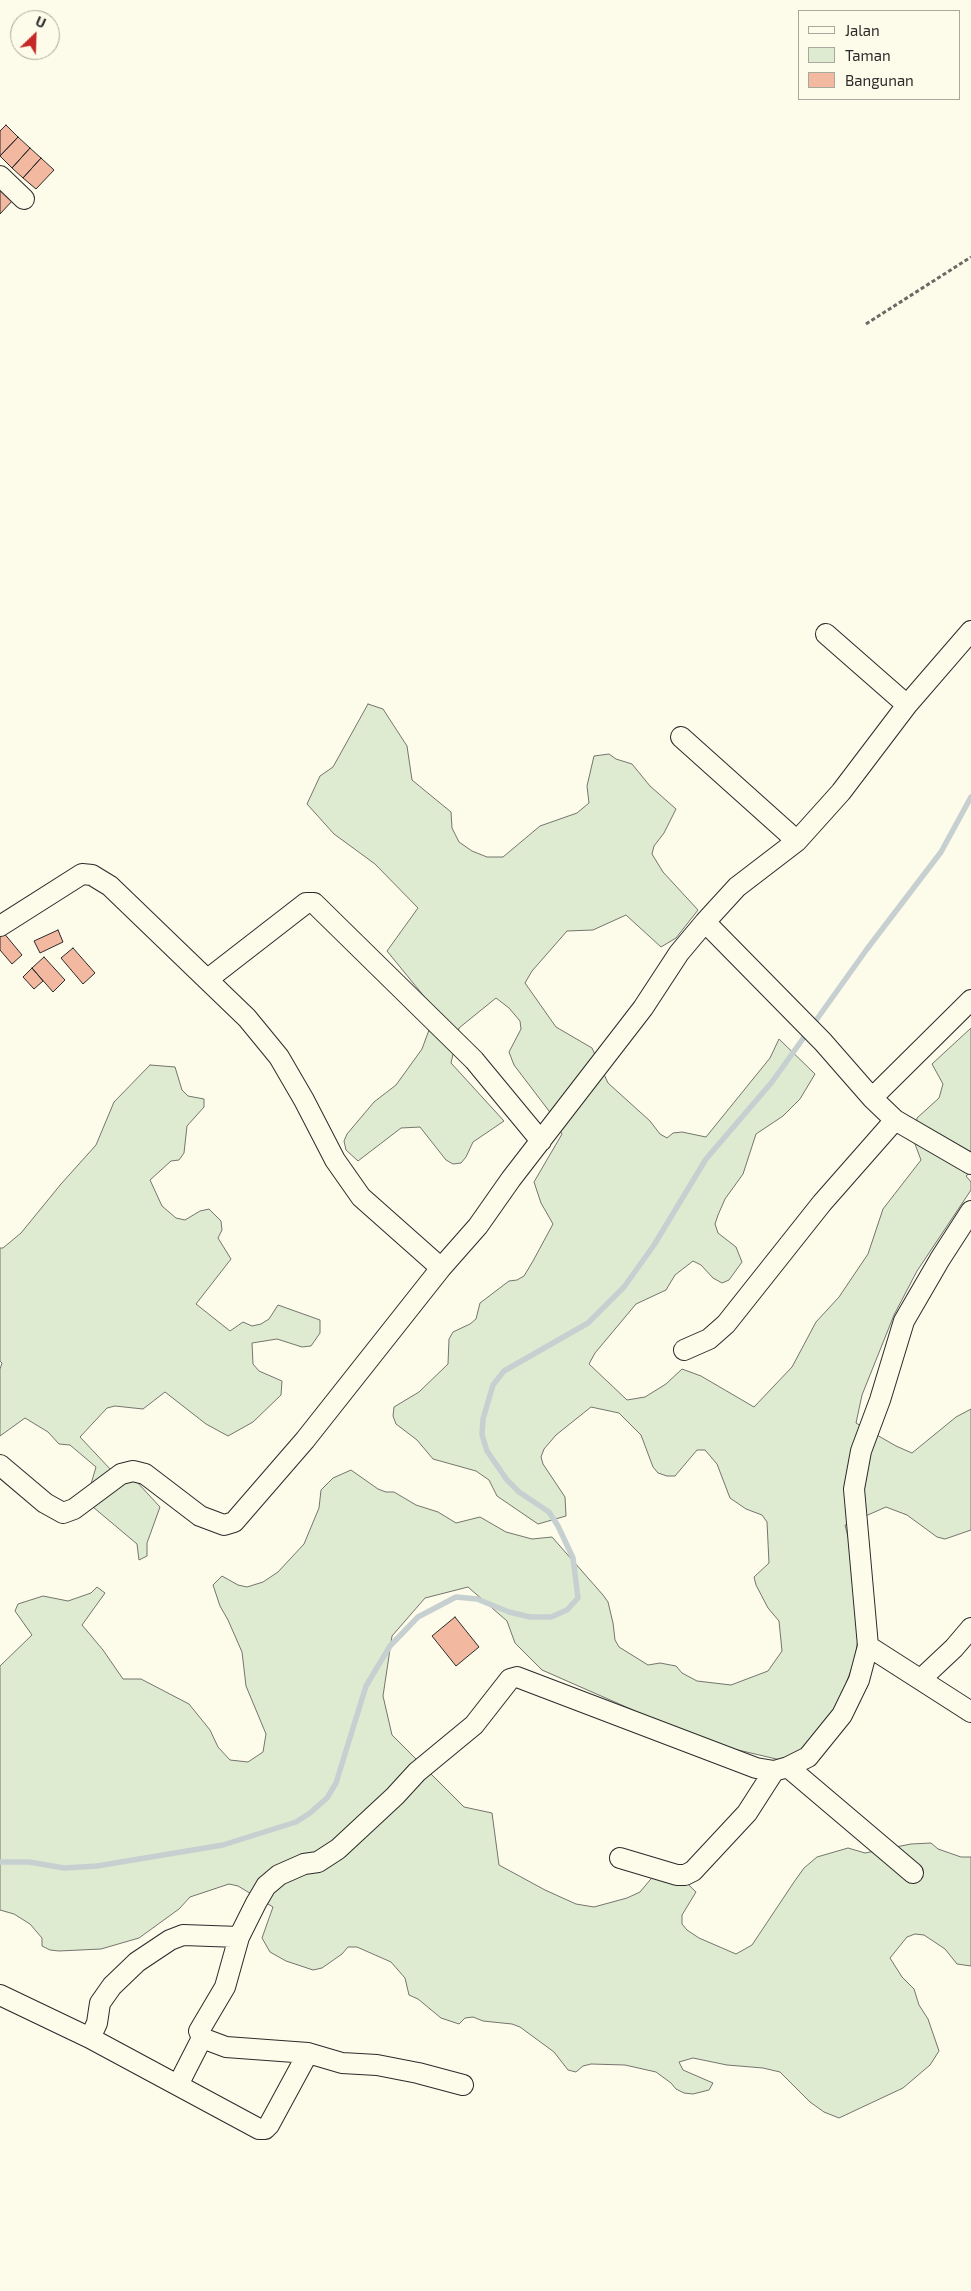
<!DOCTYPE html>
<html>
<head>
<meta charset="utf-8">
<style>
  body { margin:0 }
  #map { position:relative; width:971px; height:2291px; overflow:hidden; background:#fdfbea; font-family:"Exo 2",sans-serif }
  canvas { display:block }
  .legend { position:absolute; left:798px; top:10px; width:162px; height:90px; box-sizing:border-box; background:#fdfbea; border:1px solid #a9a89e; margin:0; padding:6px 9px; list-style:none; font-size:15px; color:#2b2b2b }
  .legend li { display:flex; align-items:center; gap:10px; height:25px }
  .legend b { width:25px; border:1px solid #a9a89e }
  .north { position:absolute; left:10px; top:10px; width:50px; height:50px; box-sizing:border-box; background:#fdfbea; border:1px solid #a9a89e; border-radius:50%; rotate:24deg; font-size:14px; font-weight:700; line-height:20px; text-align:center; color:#2b2b2b }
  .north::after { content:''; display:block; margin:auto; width:18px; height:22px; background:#c62828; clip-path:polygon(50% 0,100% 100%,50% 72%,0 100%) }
</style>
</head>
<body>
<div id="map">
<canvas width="971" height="2291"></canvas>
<ul class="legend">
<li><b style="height:6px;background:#fdfbea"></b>Jalan</li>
<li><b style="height:14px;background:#deebd1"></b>Taman</li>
<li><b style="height:14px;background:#f2b8a0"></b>Bangunan</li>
</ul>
<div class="north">U</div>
</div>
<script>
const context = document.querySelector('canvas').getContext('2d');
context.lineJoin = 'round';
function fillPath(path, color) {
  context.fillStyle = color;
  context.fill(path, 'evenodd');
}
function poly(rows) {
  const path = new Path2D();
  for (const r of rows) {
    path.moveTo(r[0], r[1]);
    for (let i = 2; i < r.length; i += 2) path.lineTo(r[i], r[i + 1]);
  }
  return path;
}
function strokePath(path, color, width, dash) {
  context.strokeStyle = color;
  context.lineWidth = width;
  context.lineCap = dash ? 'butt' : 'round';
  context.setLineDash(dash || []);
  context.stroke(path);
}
const green = poly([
  [368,704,383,709,407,746,412,780,451,812,452,828,459,842,472,851,487,857,503,857,540,826,577,813,589,803,587,786,594,756,609,754,616,759,632,764,650,786,676,809,664,833,654,846,652,854,663,872,698,910,676,938,661,947,626,915,593,930,567,931,532,971,525,983,556,1027,592,1048,608,1083,650,1121,660,1134,667,1138,673,1133,682,1132,706,1137,770,1058,779,1039,815,1074,800,1099,783,1116,756,1134,743,1174,725,1199,718,1215,715,1224,718,1233,736,1247,742,1262,729,1280,722,1283,713,1278,701,1265,693,1261,675,1275,666,1290,636,1304,595,1353,589,1364,627,1400,645,1397,666,1384,682,1369,701,1376,754,1407,792,1367,816,1322,839,1297,868,1254,883,1209,921,1160,915,1144,917,1118,939,1098,943,1084,932,1064,971,1028,971,1172,966,1176,971,1182,971,1190,917,1271,894,1315,862,1395,856,1423,896,1446,912,1453,956,1417,971,1409,971,1530,945,1539,937,1537,907,1515,886,1507,845,1525,860,1583,860,1624,855,1659,834,1717,813,1747,785,1761,708,1743,542,1670,515,1643,507,1621,468,1587,425,1598,392,1636,383,1696,392,1735,464,1807,492,1813,499,1865,545,1890,576,1904,594,1907,627,1898,640,1892,665,1862,696,1892,682,1915,682,1924,687,1930,699,1938,736,1954,752,1945,794,1882,804,1868,817,1857,848,1848,865,1853,911,1844,931,1843,938,1849,961,1857,971,1857,971,1966,957,1964,945,1949,924,1935,915,1934,907,1937,890,1958,902,1977,914,1989,919,2005,928,2019,939,2051,930,2065,903,2088,839,2118,824,2112,810,2102,780,2072,763,2068,727,2065,693,2058,679,2062,683,2070,713,2083,709,2090,693,2094,684,2093,676,2089,671,2083,656,2072,625,2065,591,2064,583,2066,576,2072,568,2070,554,2052,520,2027,512,2024,483,2021,473,2017,465,2018,459,2024,441,2018,418,1999,409,1995,405,1978,391,1962,357,1947,348,1947,342,1954,322,1968,313,1970,286,1961,270,1952,262,1938,273,1907,238,1886,229,1884,190,1897,179,1909,139,1938,101,1949,59,1951,50,1950,42,1946,42,1938,30,1924,14,1914,0,1910,0,1666,32,1635,15,1611,18,1604,43,1596,68,1601,91,1593,97,1587,105,1593,82,1625,103,1650,123,1679,141,1679,189,1704,210,1730,218,1747,230,1760,248,1762,263,1752,266,1734,246,1686,242,1652,228,1620,220,1606,213,1585,222,1576,238,1585,247,1587,263,1582,278,1572,304,1544,319,1508,321,1490,333,1478,351,1470,378,1489,386,1492,394,1492,416,1505,438,1512,456,1523,480,1517,506,1532,532,1539,552,1537,603,1595,608,1602,613,1623,615,1640,619,1647,648,1665,660,1663,676,1666,682,1673,697,1681,731,1685,768,1671,782,1651,779,1621,768,1608,756,1585,754,1577,769,1563,767,1522,762,1515,746,1509,730,1498,717,1464,705,1450,697,1450,675,1476,667,1476,658,1473,653,1467,641,1435,619,1413,591,1407,556,1435,544,1449,541,1457,543,1464,565,1497,566,1516,538,1524,497,1496,489,1480,476,1471,433,1459,417,1440,396,1424,393,1416,394,1407,419,1392,448,1364,449,1339,453,1332,470,1324,476,1319,480,1303,509,1281,517,1280,524,1276,533,1261,553,1224,541,1203,534,1182,562,1134,549,1111,514,1065,509,1052,521,1029,520,1021,509,1008,496,998,459,1028,451,1063,504,1121,473,1142,466,1157,461,1163,453,1164,446,1160,420,1127,401,1128,358,1161,346,1150,344,1141,347,1134,374,1102,396,1085,422,1049,436,1011,387,951,418,908,375,864,334,834,307,804,320,776,333,767,368,704],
  [150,1065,175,1067,182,1090,188,1096,204,1099,204,1107,187,1126,184,1153,179,1160,171,1161,150,1180,162,1206,176,1218,185,1220,200,1211,209,1209,221,1221,222,1230,218,1238,231,1259,196,1304,230,1331,243,1322,252,1326,261,1324,269,1319,278,1305,320,1320,320,1333,311,1346,302,1347,277,1339,252,1343,253,1364,259,1371,282,1381,281,1395,253,1422,228,1436,206,1424,165,1392,143,1409,115,1406,107,1408,80,1437,112,1471,136,1481,160,1507,147,1543,147,1556,139,1560,137,1544,93,1507,91,1484,96,1467,70,1445,59,1444,48,1432,25,1418,0,1436,0,1369,2,1363,0,1361,0,1248,3,1248,21,1233,61,1184,96,1145,114,1102,150,1065]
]);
fillPath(green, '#deebd1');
strokePath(green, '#74746e', 1);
strokePath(poly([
  [0,1862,29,1862,64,1868,97,1866,223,1845,296,1822,310,1813,327,1798,336,1783,366,1686,390,1646,418,1617,456,1597,477,1599,509,1612,530,1617,551,1617,567,1610,578,1598,573,1558,558,1526,549,1512,519,1492,507,1480,487,1451,482,1435,483,1419,493,1385,504,1371,588,1323,624,1287,654,1245,706,1159,772,1082,867,949,941,852,971,797]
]), '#c7d0d0', 5.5);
const building = poly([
  [6,125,18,137,0,156,0,131,6,125],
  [18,137,30,148,12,168,0,156,18,137],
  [30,148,41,158,23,178,12,168,30,148],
  [41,158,54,170,36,189,23,178,41,158],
  [2,189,13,200,0,214,0,191,2,189],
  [58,930,63,942,40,953,34,941,58,930],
  [3,932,22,955,12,964,0,950,0,934,3,932],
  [73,948,95,973,83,984,61,958,73,948],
  [44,957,65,980,53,992,32,968,44,957],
  [32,968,43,981,34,989,23,977,32,968],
  [455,1617,479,1647,456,1666,432,1636,455,1617]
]);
fillPath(building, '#f2b8a0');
strokePath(building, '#2b2b2b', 1);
const minor = poly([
  [0,176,24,199],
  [826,634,907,705],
  [681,737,797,841],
  [705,922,823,1042,872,1098,895,1120,971,1164],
  [0,926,82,874,92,875,110,886,247,1018,279,1057,304,1100,335,1160,361,1197,441,1268],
  [208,979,306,903,314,903,474,1060,541,1141],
  [872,1098,971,1000],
  [684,1350,709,1339,726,1324,822,1203,895,1120],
  [0,1465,45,1503,63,1513,74,1509,121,1474,133,1471,145,1474,200,1516,224,1525,234,1522,305,1440,441,1268,478,1226,511,1179,643,1008,679,953,705,922,737,887,797,841,841,792,907,705,971,631],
  [868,1646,971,1712],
  [921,1679,954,1648,971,1628],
  [788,1767,913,1873],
  [620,1858,677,1875,685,1875,693,1871,747,1813,774,1771],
  [0,1995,90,2038,259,2129,265,2129,269,2125,308,2053],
  [90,2038,97,2023,100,2003,112,1986,137,1962,170,1940,183,1935,239,1937],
  [178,2085,202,2038],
  [463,2085,418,2073,377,2065,342,2063,308,2053,226,2047,202,2038,199,2031,225,1987,239,1937,256,1903,266,1886,279,1875,304,1864,318,1862,338,1849,395,1796,417,1772,474,1725,510,1679,517,1677,756,1768,774,1771,788,1767,808,1757,842,1715,859,1680,868,1646,854,1489,861,1451,880,1400,904,1321,940,1259,971,1211]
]);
strokePath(minor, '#2b2b2b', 22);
strokePath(poly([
  [866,324,971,257]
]), '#6a6964', 3, [4, 2.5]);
strokePath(minor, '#fdfbea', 20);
</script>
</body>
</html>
